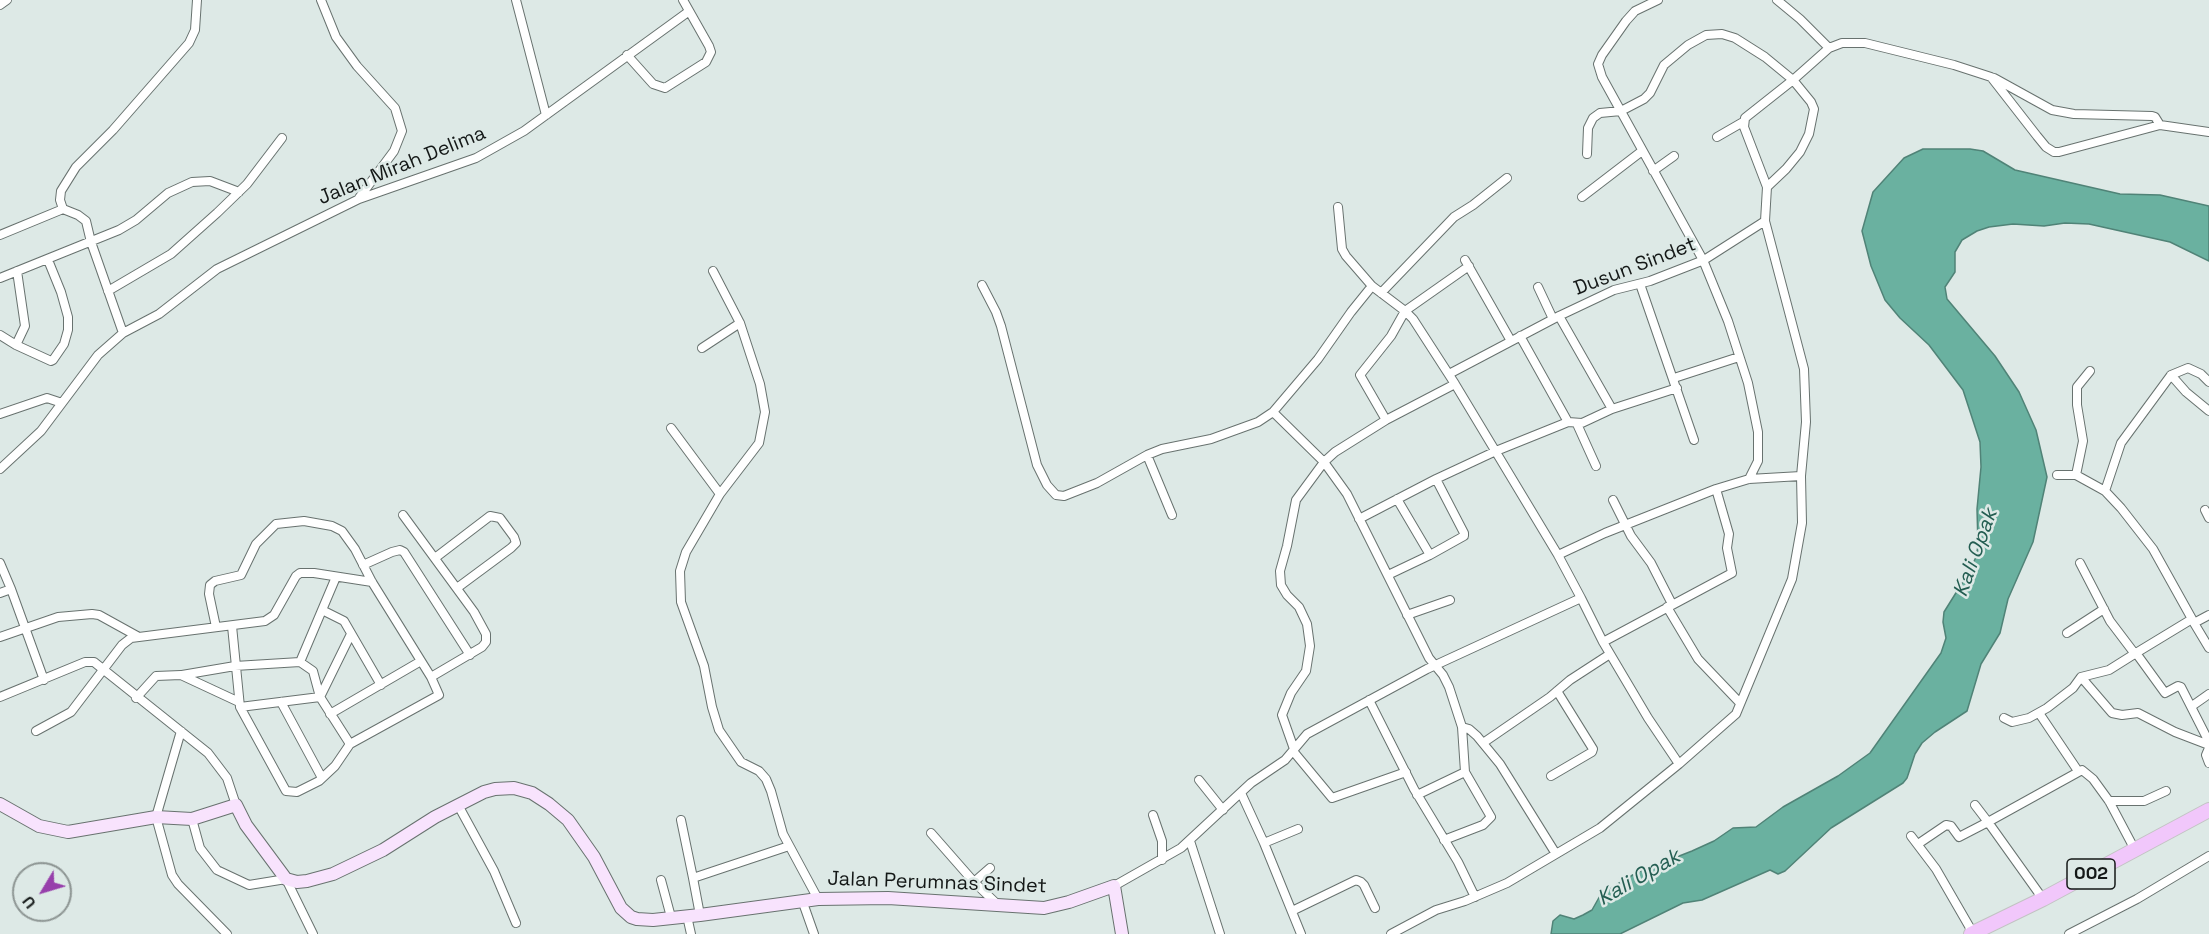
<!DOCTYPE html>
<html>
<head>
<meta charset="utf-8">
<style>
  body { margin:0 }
  #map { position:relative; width:2209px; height:934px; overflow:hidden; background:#dde9e6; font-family:"Space Grotesk",sans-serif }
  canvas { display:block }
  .north { position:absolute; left:12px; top:862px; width:60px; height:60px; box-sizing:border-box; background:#dde9e6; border:2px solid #8d9593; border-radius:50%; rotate:232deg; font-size:16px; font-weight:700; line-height:24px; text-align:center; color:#141817 }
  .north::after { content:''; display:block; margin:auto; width:21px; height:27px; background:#973fab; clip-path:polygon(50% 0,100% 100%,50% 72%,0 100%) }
</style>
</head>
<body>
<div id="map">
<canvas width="2209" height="934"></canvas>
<div class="north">U</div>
</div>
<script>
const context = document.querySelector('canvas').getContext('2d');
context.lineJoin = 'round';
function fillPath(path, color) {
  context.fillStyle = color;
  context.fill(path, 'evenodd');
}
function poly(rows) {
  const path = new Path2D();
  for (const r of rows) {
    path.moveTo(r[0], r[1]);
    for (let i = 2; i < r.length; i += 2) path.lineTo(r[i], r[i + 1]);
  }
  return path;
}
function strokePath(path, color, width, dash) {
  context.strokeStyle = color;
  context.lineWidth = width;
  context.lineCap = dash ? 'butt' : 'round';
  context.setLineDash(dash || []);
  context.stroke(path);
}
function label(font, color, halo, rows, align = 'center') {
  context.font = font + ' "Space Grotesk",sans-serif';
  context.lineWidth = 5;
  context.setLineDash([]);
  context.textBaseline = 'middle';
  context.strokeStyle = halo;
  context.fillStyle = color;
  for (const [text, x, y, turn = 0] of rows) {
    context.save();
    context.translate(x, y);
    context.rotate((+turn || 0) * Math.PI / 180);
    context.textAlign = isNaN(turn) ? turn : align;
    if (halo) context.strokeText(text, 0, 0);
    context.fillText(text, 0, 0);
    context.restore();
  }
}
const water = poly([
  [1923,149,1970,149,1983,151,2015,170,2120,194,2160,195,2209,206,2209,261,2170,242,2089,224,2065,223,2044,226,2013,224,1989,227,1977,231,1962,240,1955,252,1955,272,1945,287,1947,299,1995,356,2019,392,2036,430,2047,477,2033,542,2008,599,2000,633,1981,664,1967,711,1935,732,1922,743,1915,754,1907,778,1903,783,1831,828,1785,871,1778,874,1770,870,1702,900,1683,903,1620,934,1551,934,1553,921,1560,915,1574,919,1583,915,1592,910,1601,894,1636,873,1692,851,1714,841,1733,828,1756,827,1783,807,1838,776,1870,753,1941,653,1946,638,1943,622,1944,612,1969,572,1976,557,1978,546,1977,509,1981,467,1980,442,1963,390,1929,345,1900,318,1885,300,1871,266,1862,231,1873,192,1904,158,1923,149]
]);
fillPath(water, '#6ab1a0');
strokePath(water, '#508377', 1.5);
const street = poly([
  [321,0,336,37,357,66,395,108,402,131,394,151,359,198],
  [516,0,546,115],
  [1658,0,1635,11,1626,21,1602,55,1598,64,1602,77,1703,260,1728,321,1748,383,1758,432,1758,461,1749,479],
  [1777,0,1800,19,1829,48],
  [0,5,7,0],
  [627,55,653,84,665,88,706,62,711,52,709,46,683,0],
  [1994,78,2052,110,2074,114,2152,116,2155,117,2160,125],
  [1717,137,1743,122],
  [1587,154,1588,128,1593,118,1600,113,1621,111,1644,99,1650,93,1664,65,1688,45,1706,35,1722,34,1735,38,1765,57,1793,80,1811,102,1814,109,1809,134,1800,152,1786,169,1767,187],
  [1653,171,1674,156],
  [1582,197,1642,151],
  [1338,207,1342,249,1346,256,1372,286,1405,311,1391,336,1360,375,1386,420,1335,452,1324,462,1347,494,1429,658,1443,675,1449,687,1462,727,1469,729,1477,736,1500,764,1556,854],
  [63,209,60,200,61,191,76,167,113,130,189,43,195,30,197,0],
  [0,235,63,209,78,215,86,221,91,242,123,333],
  [1465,260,1511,341],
  [713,271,740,323,760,384,765,412,759,443,720,494,686,552,680,571,681,602,704,666,712,707,719,730,741,762,759,771,766,779,771,791,783,834,818,899],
  [0,278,119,230,136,220,168,193,192,182,210,181,239,192],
  [1640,284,1694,440],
  [982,285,996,312,1001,326,1037,465,1047,485,1056,495,1064,496,1097,483,1147,455],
  [1538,287,1553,319],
  [108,291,171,254,217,213,247,184,282,138],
  [1381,293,1454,217,1473,205,1507,178],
  [1559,316,1612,409],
  [0,335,16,345,51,361,53,360,64,344,68,330,68,317,61,292,48,260],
  [1520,336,1568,422],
  [16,345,25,326,17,271],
  [702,348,740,323],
  [1449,374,1559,316,1614,290,1650,281,1704,260,1765,221],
  [1674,378,1739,357],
  [2209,382,2201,374,2188,368,2171,375,2186,392,2209,411],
  [1273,412,1324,462,1296,500,1287,546,1280,571,1281,585,1287,595,1299,607,1307,624,1310,646,1306,671,1291,693,1282,715,1294,749],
  [0,414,47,398,62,403],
  [1386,420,1455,384],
  [1577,424,1596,466],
  [671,428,720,494],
  [0,469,41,431,98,355,123,333,159,314,217,269,359,199,476,158,524,131,688,12],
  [2057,475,2076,475,2105,491,2121,508,2153,549,2192,619],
  [2076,475,2083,441,2077,405,2077,387,2090,371],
  [2105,491,2121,443,2171,375],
  [1397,499,1430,555],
  [1613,500,1631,536,1651,563,1672,604],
  [2205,510,2209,518],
  [403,515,474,612,486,634,486,642,482,647,431,677],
  [1172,515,1147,455,1162,449,1211,439,1258,422,1273,412,1318,359,1351,312,1372,286],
  [1359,519,1436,479,1496,451,1568,422,1582,423,1612,409,1677,388],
  [1558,555,1605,533,1716,489,1749,479,1801,476],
  [435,558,490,516,500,518,514,537,516,543,511,548,457,588],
  [0,563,11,589,44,680],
  [2080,563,2110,621,2135,654],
  [363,565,392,552,400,550,404,552,470,655],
  [1388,575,1430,555,1464,536,1464,533,1436,479],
  [0,593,11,589],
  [1581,598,1603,642,1648,718,1679,764],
  [1667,607,1698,659,1740,703],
  [322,610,344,621,381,685],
  [1407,615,1450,600],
  [2194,623,2209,648],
  [216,627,209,594,210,585,215,581,241,575,256,544,276,524,304,521,332,526,342,531,355,549,372,582,431,677,439,695,350,744,335,766,319,781,297,792,286,791,240,707,232,626],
  [2067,633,2104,609],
  [0,637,58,617,92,614,99,615,137,636],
  [1603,642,1732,573,1727,548,1729,534,1716,489],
  [2136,653,2192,619,2194,623,2209,615],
  [300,662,336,577],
  [182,675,235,666,300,662,313,671,320,697,350,744],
  [2081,677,2112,713,2122,715,2138,713,2175,732,2209,745],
  [0,697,85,662,94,662,208,753,227,778,236,805],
  [320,697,351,634],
  [136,698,156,676,181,675,239,702],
  [1369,700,1414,789,1458,862,1475,897],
  [281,702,322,778],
  [2192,706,2209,694],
  [240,707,320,697],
  [2039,713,2078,771],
  [330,714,421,661],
  [2004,718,2012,722,2029,718,2047,708,2073,688,2081,677,2109,670,2136,653,2165,693,2178,686,2181,687,2209,742],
  [36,731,71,712,122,645,131,638,265,621,274,615,296,576,300,573,314,573,372,582],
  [181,731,156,817,172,875,178,884,227,934],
  [1483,743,1550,697,1570,680,1610,654],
  [2209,748,2206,755,2209,763],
  [1293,751,1332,798,1406,772],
  [1551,776,1592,752,1593,749,1557,691],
  [1199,780,1223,810],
  [1241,793,1264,843,1301,934],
  [1417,795,1465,772],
  [2109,801,2144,801,2166,791],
  [458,805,494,871,516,923],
  [1975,805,1988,822,2082,770,2093,779,2109,801,2135,850],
  [1153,815,1162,841,1162,860],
  [192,819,200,848,217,870,249,885,286,879,313,934],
  [681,820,693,878],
  [931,833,974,882,998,905],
  [1911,836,1936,869,1973,933],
  [1444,840,1483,825,1491,817,1465,772,1462,727],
  [1190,841,1220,934],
  [1264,843,1298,829],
  [1918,844,1946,825,1951,826,1959,837,1988,822,2043,899],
  [661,880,671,917],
  [974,882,990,868],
  [1114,886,1181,848,1251,783,1285,760,1307,734,1427,669,1581,598,1558,555,1455,384,1413,319,1405,311,1469,266],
  [802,900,814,934],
  [1292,911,1356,880,1361,882,1364,885,1375,908],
  [700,915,693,878,789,846],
  [687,916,691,934],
  [1391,934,1436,910,1465,901,1507,883,1600,828,1679,764,1736,714,1792,579,1802,523,1801,476,1806,422,1804,369,1765,221,1767,187,1744,127,1745,118,1793,80,1829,48,1842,43,1865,43,1954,65,1991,77,2037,136,2046,147,2054,152,2059,152,2160,125,2209,132],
  [2069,934,2137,899,2209,856]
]);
const secondary = poly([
  [0,804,39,826,68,832,156,817,192,819,236,805,246,825,286,879,297,882,307,881,333,874,383,850,435,817,484,792,495,789,514,788,532,793,549,804,568,820,594,857,621,908,631,917,637,919,653,920,700,915,818,899,888,898,1044,908,1069,902,1114,886,1122,934]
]);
const primary = poly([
  [1971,934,2043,899,2209,810]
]);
strokePath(street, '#68726f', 10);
strokePath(secondary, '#68726f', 14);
strokePath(primary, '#c2c3c3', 16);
strokePath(street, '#fff', 8);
strokePath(secondary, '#f8e3fd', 12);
strokePath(primary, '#f1c7fb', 14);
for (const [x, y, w] of [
  [2091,874,48]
]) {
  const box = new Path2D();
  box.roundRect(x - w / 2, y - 15, w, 30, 4.5);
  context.fillStyle = '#dde9e6';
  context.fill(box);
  strokePath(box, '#141817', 1.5);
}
label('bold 18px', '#141817', null, [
  ["002",2091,874]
]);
label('20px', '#141817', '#dde9e6', [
  ["Jalan Mirah Delima",402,166,-22],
  ["Dusun Sindet",1635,267,-21],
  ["Jalan Perumnas Sindet",937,883,2]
]);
label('italic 21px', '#235d51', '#dde9e6', [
  ["Kali Opak",1976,553,-70],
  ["Kali Opak",1639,878,-30]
]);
</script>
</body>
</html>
